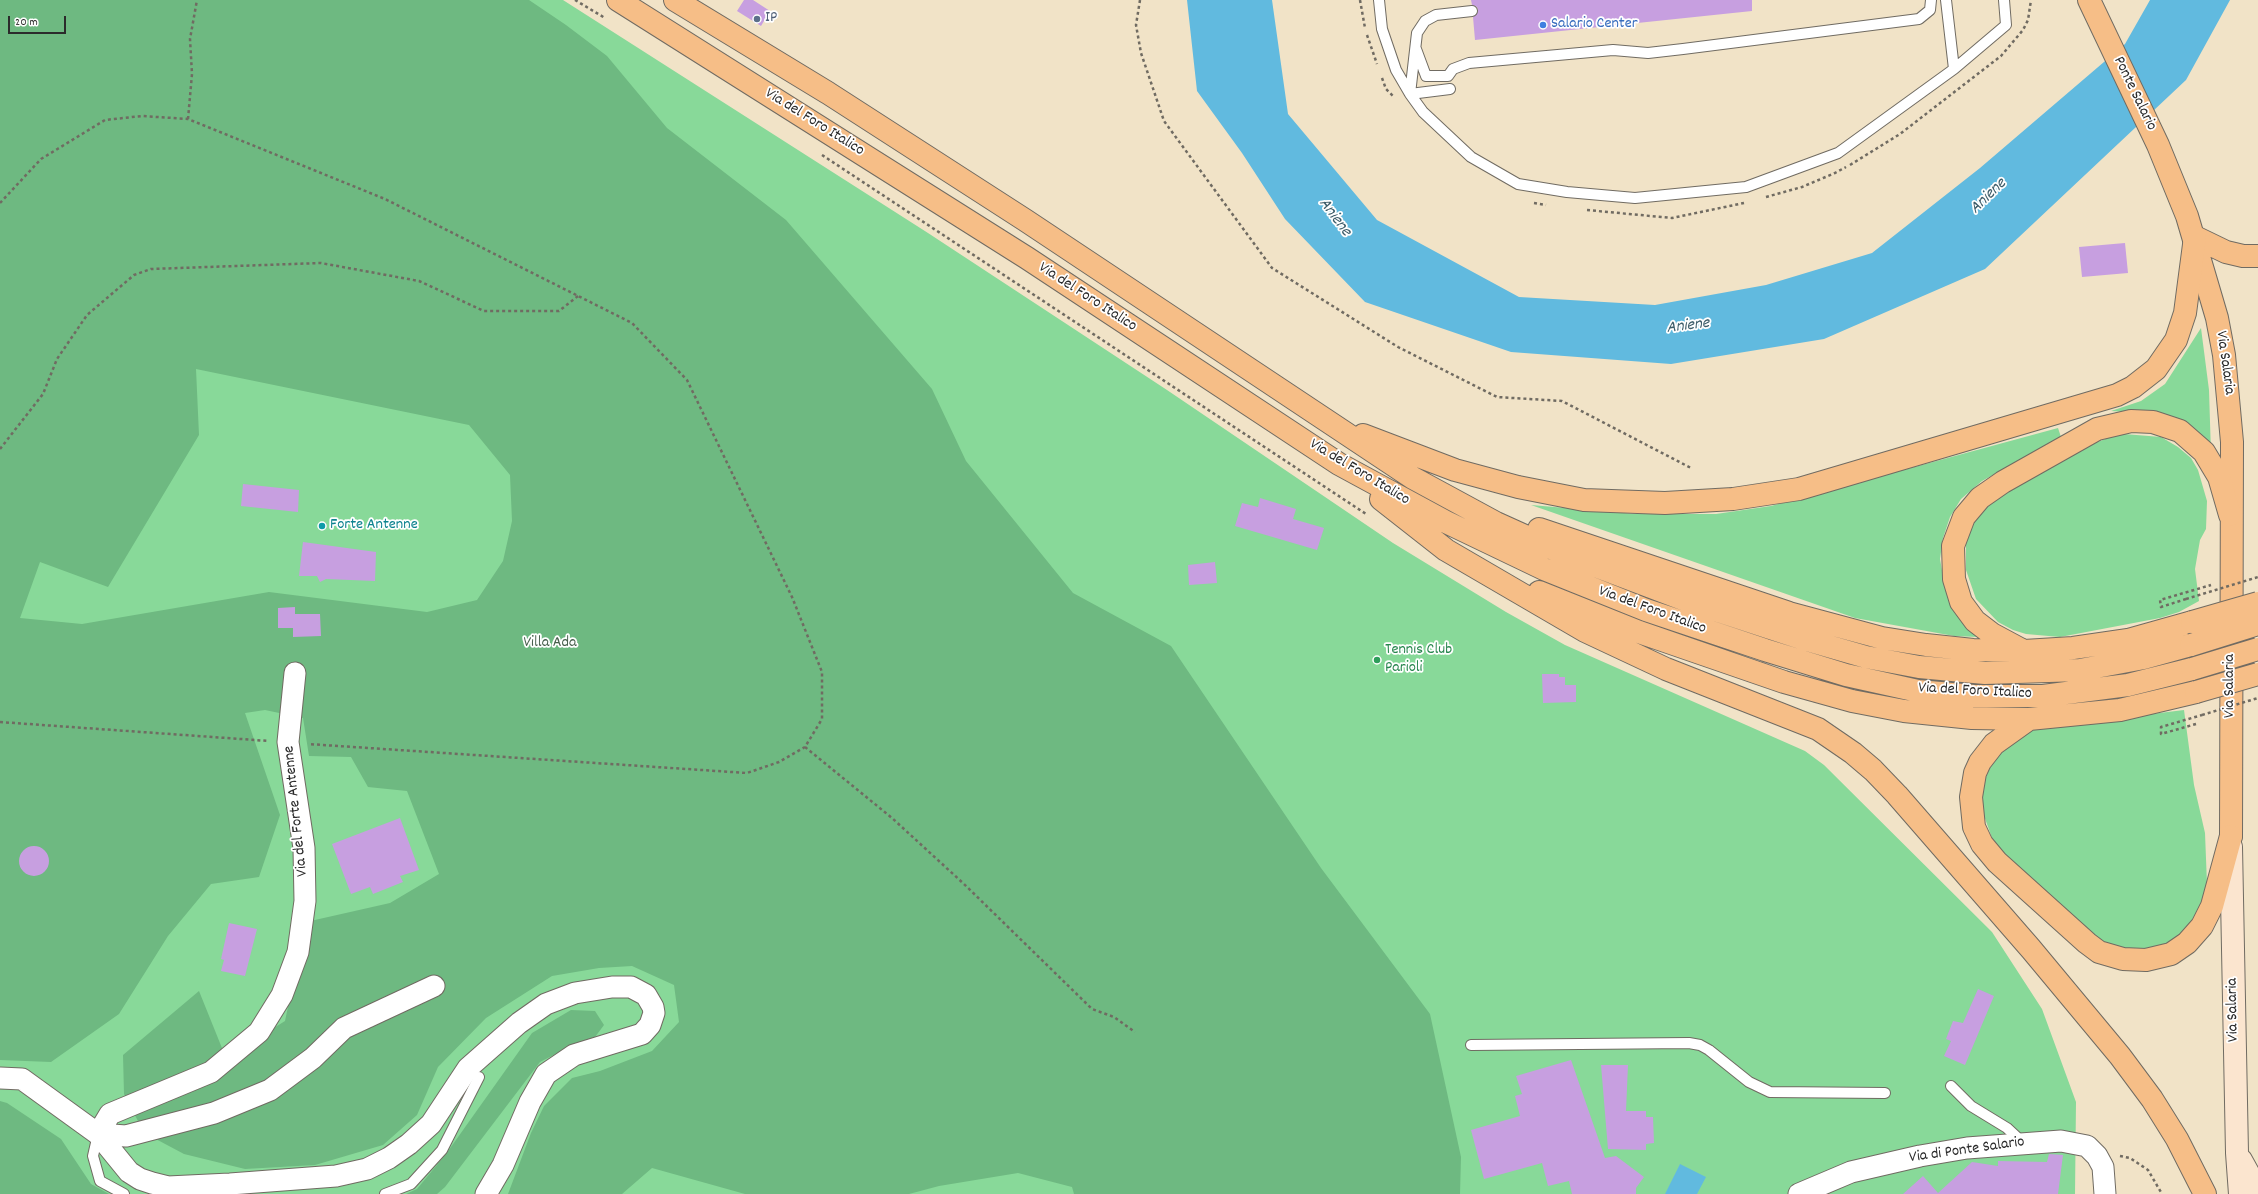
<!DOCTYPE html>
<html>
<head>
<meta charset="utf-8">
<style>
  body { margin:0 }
  #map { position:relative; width:2258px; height:1194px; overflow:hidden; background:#f1e3c7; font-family:Dekko,sans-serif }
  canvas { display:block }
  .scale { position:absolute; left:8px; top:16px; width:58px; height:18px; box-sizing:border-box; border:2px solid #2b2b2b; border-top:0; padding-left:5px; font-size:12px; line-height:14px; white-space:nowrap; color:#2b2b2b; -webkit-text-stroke:3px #fff; paint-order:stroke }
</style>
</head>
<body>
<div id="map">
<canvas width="2258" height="1194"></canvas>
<div class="scale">20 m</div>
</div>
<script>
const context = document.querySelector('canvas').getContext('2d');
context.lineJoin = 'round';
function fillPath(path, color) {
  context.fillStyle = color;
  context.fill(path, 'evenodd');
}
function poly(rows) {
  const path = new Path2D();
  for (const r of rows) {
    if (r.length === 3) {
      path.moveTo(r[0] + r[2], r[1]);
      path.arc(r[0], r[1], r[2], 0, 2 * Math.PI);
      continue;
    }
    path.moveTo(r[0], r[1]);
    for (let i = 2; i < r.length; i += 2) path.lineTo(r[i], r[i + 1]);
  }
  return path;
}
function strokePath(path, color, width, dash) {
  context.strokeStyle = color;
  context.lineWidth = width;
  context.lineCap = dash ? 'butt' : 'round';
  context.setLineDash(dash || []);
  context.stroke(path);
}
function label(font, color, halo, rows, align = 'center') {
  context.font = font + ' Dekko,sans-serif';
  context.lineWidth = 3.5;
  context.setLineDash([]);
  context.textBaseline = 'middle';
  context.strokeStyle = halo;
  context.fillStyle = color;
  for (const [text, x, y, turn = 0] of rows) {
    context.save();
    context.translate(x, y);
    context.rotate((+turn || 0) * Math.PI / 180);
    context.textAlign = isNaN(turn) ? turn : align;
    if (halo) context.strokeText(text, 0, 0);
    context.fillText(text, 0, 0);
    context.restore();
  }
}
fillPath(poly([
  [0,0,563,0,928,233,1167,390,1393,543,1506,612,1565,645,1805,751,1824,765,1992,932,2042,1009,2076,1102,2075,1194,0,1194],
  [2201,328,2209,390,2211,454,2127,412,2111,411,2141,401,2165,384],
  [2058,428,2061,437,1982,481,1961,499,1950,517,1943,538,1940,559,1943,576,1978,637,1954,636,1855,618,1531,505,1636,514,1716,514,1771,506],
  [2124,434,2161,437,2178,447,2191,458,2198,470,2207,501,2206,529,2200,540,2195,569,2199,601,2179,612,2160,618,2060,637,2026,634,2013,630,1998,622,1976,599,1966,570,1966,543,1972,524,1991,501,2090,445,2113,436],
  [2184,710,2194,785,2205,833,2207,884,2205,898,2188,930,2170,942,2156,948,2129,950,2100,941,2088,933,2000,849,1992,838,1983,813,1982,798,1983,784,1996,754,2030,729]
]), '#88d999');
fillPath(poly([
  [0,0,529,0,566,25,607,56,667,128,786,220,932,389,966,461,1073,593,1171,646,1321,868,1430,1014,1461,1157,1460,1194,1074,1194,1072,1187,1018,1173,939,1186,909,1194,745,1194,652,1168,622,1194,508,1194,531,1133,544,1106,572,1078,600,1071,652,1051,679,1022,674,985,632,966,599,968,552,976,486,1018,438,1067,417,1115,383,1145,315,1165,245,1169,184,1154,152,1137,139,1123,124,1094,123,1055,199,991,226,1058,285,1021,306,922,390,903,439,874,407,791,368,787,351,757,309,756,303,718,265,710,245,713,280,815,259,877,211,884,168,936,119,1014,51,1062,0,1060],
  [196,369,469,425,510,475,512,521,503,561,477,600,427,612,269,592,82,624,20,618,40,562,108,587,199,435],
  [571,1010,595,1011,604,1025,595,1037,569,1047,540,1062,445,1187,437,1194,406,1194,417,1189,446,1154,532,1033],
  [0,1101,7,1103,61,1139,91,1184,109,1194,0,1194]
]), '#6eb981');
fillPath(poly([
  [1187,0,1272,0,1288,114,1377,220,1519,297,1655,305,1766,285,1872,253,1980,168,2125,44,2150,0,2230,0,2186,80,1985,269,1824,339,1671,364,1511,352,1365,302,1285,219,1242,153,1197,91],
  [1680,1164,1706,1177,1697,1194,1665,1194]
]), '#61badf');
fillPath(poly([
  [744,0,753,0,770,11,761,26,737,11],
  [1471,0,1752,0,1752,11,1475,40,1473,17,1478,11,1477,7,1472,5],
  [2125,243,2128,273,2082,277,2079,247],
  [243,484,299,490,298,512,241,506],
  [1260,498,1296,509,1293,519,1324,528,1317,550,1235,526,1242,503,1258,507],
  [303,542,376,552,375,581,326,579,320,582,317,576,299,576],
  [1215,562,1217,583,1189,585,1188,565],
  [295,607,295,614,320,614,321,636,293,637,293,628,278,628,278,608],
  [1542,674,1559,674,1559,677,1565,677,1565,685,1576,685,1576,702,1543,703],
  [400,818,419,870,400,876,403,882,373,894,370,887,351,894,332,844],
  [34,861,15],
  [229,923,257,929,245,976,221,971,224,960,221,959],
  [1978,989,1994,996,1965,1065,1944,1056,1951,1041,1946,1039,1953,1021,1963,1023],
  [1571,1060,1605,1158,1616,1156,1644,1177,1636,1188,1636,1194,1572,1194,1569,1181,1548,1186,1542,1163,1484,1179,1471,1130,1520,1116,1515,1096,1522,1094,1516,1076],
  [1601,1065,1628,1065,1626,1111,1646,1111,1646,1117,1653,1117,1654,1143,1646,1144,1646,1150,1608,1149],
  [2049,1154,2063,1155,2058,1194,1903,1194,1923,1176,1938,1193,1972,1162,1998,1166,1998,1161,2047,1162]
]), '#c79fe0');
const lane = poly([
  [1379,0,1382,29,1396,70,1410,94,1423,112,1471,157,1518,184,1567,192,1635,198,1746,187,1838,153,1954,69,1946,0],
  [1416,49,1426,76,1448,76,1453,69,1469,63,1613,50,1648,53,1683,49,1919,19,1930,10,1931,0],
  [1954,69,2006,25,2004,0],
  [1410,94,1417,33,1425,21,1436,15,1472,11],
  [1410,94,1450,89],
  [1471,1045,1689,1043,1700,1045,1709,1050,1749,1082,1770,1092,1885,1093],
  [1951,1086,1971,1106,2007,1128,2022,1142],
  [98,1134,93,1156,100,1181,124,1194],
  [385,1194,411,1184,442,1150,479,1077]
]);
const street = poly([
  [0,1078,22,1079,98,1134,129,1172,140,1179,152,1183,168,1187,230,1184,336,1176,367,1169,389,1158,409,1144,431,1124,468,1068,519,1023,546,1004,575,993,612,987,631,987,646,995,653,1007,654,1013,650,1025,642,1034,574,1055,546,1074,530,1102,503,1165,486,1194],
  [98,1134,110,1114,211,1072,259,1032,282,995,298,952,305,901,304,848,288,742,295,673],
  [98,1134,126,1136,214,1113,270,1090,313,1058,344,1028,434,986],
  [1799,1194,1851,1172,1920,1156,1967,1148,2061,1141,2087,1146,2097,1156,2103,1167,2105,1194]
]);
const secondary = poly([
  [2231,847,2237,1153,2240,1194],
  [2241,1160,2258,1191]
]);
const primary = poly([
  [2089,0,2158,145,2187,216,2217,318,2224,355,2232,442,2231,836],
  [2195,237,2226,252,2243,256,2258,256]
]);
const highway = poly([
  [618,0,1027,258,1339,464,1446,522,1544,569,1646,610,1765,650,1846,675,1918,691,1974,696,2043,696,2128,685,2192,669],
  [675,0,828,93,1025,220,1413,478,1496,523,1569,556,1688,601,1807,640,1866,657,1919,667,1985,673,2080,670,2144,658,2191,645],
  [1363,435,1455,470,1518,487,1584,500,1665,503,1733,499,1799,489,2117,395,2133,387,2156,369,2176,340,2185,313,2195,237],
  [1381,499,1446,550,1585,631,1666,669,1818,729,1853,753,1873,770,1897,795,2031,949,2120,1056,2152,1099,2177,1139,2205,1194],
  [1539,529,1789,613,1882,638,1926,645,1973,650,2024,651,2073,648,2128,640,2192,622],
  [1539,592,1639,632,1784,682,1852,701,1904,711,1972,718,2029,719,2120,710,2196,692],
  [2020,649,1992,634,1975,621,1961,602,1954,579,1953,546,1964,517,1980,498,2003,482,2097,429,2131,421,2153,422,2180,431,2204,452,2219,477,2230,515],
  [2029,719,1994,744,1980,762,1975,773,1971,797,1974,827,1982,844,1997,862,2087,943,2099,952,2123,959,2146,960,2171,954,2187,943,2202,926,2212,906,2231,836]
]);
strokePath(lane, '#706b62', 12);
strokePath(street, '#706b62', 23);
strokePath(secondary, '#706b62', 24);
strokePath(primary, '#706b62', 24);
strokePath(highway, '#706b62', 24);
strokePath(poly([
  [575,0,605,18],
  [1140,0,1136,25,1141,53,1164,121,1272,268,1398,347,1497,397,1562,401,1691,468],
  [1360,0,1365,28],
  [1367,35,1377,64],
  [1382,78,1386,89,1394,97],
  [188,119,192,74,190,39,197,0],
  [822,155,1366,514],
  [1850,165,1900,134,2001,56,2023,30,2028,20,2031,0],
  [1766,197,1802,187,1835,173,1846,167],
  [0,203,41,159,105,120,142,116,188,119,385,199,632,323,687,380,792,597,822,672,822,719,805,747,779,762,747,773,308,744],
  [1534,203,1546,205],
  [1587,210,1672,218,1744,203],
  [0,449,43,394,57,359,87,315,134,275,151,269,321,263,419,281,484,311,559,311,578,296],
  [2186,599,2161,607,2160,600,2211,585],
  [0,722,269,741],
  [2196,724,2161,734,2161,727,2202,715],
  [805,747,892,818,964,884,1092,1009,1114,1017,1135,1032],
  [2120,1156,2130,1158,2148,1170,2162,1194]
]), '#706b62', 2.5, [3, 3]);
strokePath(lane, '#fff', 10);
strokePath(street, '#fff', 21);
strokePath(secondary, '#fbe5cf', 22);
strokePath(primary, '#f6be87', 22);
strokePath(highway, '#f6be87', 22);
const highwayBridge = poly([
  [2192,622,2258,603],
  [2191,645,2258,624],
  [2192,669,2258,649],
  [2196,692,2258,674]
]);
strokePath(highwayBridge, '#706b62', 24, []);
strokePath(poly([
  [2186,599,2258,577],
  [2202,715,2258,698]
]), '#706b62', 2.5, [3, 3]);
strokePath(highwayBridge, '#f6be87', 22);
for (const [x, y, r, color] of [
  [757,19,4,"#5c6f8a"],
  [1543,25,4,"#3f7fe0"],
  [322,526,4,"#0f9aa8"],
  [1377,660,4,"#2e9e5b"]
]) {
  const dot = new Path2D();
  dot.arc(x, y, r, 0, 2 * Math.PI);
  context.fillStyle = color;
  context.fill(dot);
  strokePath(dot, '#fff', 1.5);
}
label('16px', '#4e5e75', '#fff', [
  ["IP",765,19]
], 'left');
label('16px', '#366cbe', '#fff', [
  ["Salario Center",1551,25]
], 'left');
label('16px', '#2b2b2b', '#fff', [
  ["Ponte Salario",2134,94,64],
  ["Via del Foro Italico",814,123,32],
  ["Via del Foro Italico",1087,298,33],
  ["Via Salaria",2224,363,82],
  ["Via del Foro Italico",1359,473,31],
  ["Via del Foro Italico",1652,611,20],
  ["Via Salaria",2231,686,-90],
  ["Via del Foro Italico",1975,692,3],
  ["Via del Forte Antenne",297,811,-96],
  ["Via Salaria",2234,1010,-91],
  ["Via di Ponte Salario",1967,1151,-8]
]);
label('16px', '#0d838f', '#fff', [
  ["Forte Antenne",330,526]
], 'left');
label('16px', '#475f4c', '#fff', [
  ["Villa Ada",550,644]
]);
label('16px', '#27864d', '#fff', [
  ["Tennis Club",1385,651],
  ["Parioli",1385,669]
], 'left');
label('italic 17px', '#3e5d6a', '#fff', [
  ["Aniene",1989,197,-44],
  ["Aniene",1334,218,53],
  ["Aniene",1688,327,-7]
]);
</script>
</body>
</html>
